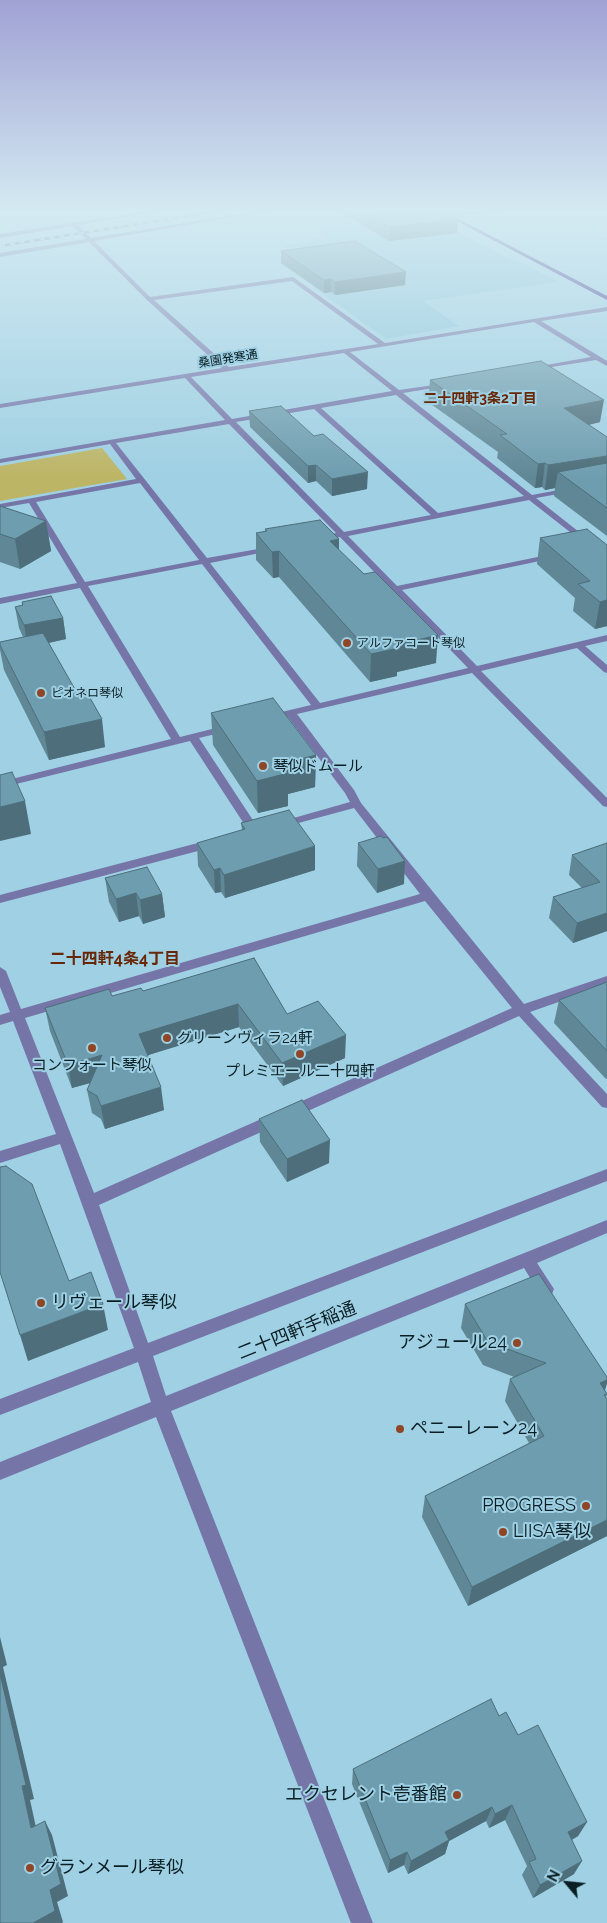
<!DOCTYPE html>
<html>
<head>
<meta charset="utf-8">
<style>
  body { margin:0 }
  #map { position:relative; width:607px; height:1923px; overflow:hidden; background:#9fd0e3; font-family:Raleway,sans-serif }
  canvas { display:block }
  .north { position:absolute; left:542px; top:1858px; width:50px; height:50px; -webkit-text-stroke:4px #9fd0e3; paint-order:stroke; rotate:298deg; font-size:14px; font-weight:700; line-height:20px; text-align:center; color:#0a1e24 }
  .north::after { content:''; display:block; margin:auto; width:18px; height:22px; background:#0a1e24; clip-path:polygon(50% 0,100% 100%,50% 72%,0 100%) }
</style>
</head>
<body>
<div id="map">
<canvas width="607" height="1923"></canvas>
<div class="north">N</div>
</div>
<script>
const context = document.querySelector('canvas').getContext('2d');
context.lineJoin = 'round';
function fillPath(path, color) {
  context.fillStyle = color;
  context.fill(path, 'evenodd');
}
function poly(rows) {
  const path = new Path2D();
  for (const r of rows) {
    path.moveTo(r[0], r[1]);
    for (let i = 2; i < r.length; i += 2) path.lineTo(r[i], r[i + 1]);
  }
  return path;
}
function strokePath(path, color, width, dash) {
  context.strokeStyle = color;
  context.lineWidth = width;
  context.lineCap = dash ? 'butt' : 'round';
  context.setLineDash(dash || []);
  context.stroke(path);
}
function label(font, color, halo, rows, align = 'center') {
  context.font = font + ' Raleway,"Noto Sans JP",sans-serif';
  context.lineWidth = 4;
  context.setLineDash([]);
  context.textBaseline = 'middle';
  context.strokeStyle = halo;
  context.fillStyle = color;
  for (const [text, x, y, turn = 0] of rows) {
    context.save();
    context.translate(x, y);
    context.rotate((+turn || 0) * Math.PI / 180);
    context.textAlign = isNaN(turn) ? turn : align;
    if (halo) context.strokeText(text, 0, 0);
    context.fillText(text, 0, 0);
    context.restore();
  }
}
fillPath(poly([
  [434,219,509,259,527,265,559,282,423,301,459,326,386,339,279,262,298,259,285,245,327,239,318,232]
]), '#8bc5da');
fillPath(poly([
  [102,448,127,479,0,501,0,466]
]), '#bdb566');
fillPath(poly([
  [158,210,167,210,78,225,91,238,265,210,274,210,94,241,150,297,293,277,385,343,607,307,607,311,541,321,607,361,607,366,596,360,533,370,533,368,535,367,591,357,534,322,350,352,399,390,448,383,448,385,446,386,403,393,532,495,575,487,575,491,536,498,607,554,607,561,529,500,348,536,397,586,557,553,558,555,554,558,402,590,477,666,607,635,607,641,585,646,607,665,607,673,604,672,577,648,481,671,607,798,607,807,603,806,472,673,297,714,354,790,361,803,524,1004,607,976,607,985,530,1012,607,1094,607,1108,602,1107,519,1016,99,1205,148,1343,607,1169,607,1181,153,1356,166,1396,607,1220,607,1233,537,1263,554,1289,552,1294,546,1296,540,1294,524,1268,171,1411,373,1923,351,1923,156,1417,0,1480,0,1462,151,1402,138,1362,0,1415,0,1399,134,1348,60,1144,0,1163,0,1151,56,1134,13,1021,0,1025,0,1015,10,1012,0,987,0,967,6,971,21,1009,420,894,354,808,280,828,274,825,276,823,350,802,345,793,288,717,269,721,264,718,265,716,311,705,202,564,88,586,180,737,228,725,233,728,232,730,199,738,260,831,258,833,250,833,190,741,0,788,0,782,171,739,80,588,0,604,0,598,77,583,29,503,0,508,0,504,136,479,110,444,0,463,0,459,225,420,185,378,0,408,0,404,222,368,147,300,89,242,0,257,0,253,86,239,73,226,0,238,0,234,158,210],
  [292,281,378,344,229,367,154,300,292,281],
  [344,353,392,391,232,419,191,377,344,353],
  [396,395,524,496,438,513,321,408,396,395],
  [314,409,431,515,344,532,236,422,314,409],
  [229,424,336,533,316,537,316,541,340,537,468,668,320,703,210,563,275,550,275,546,207,558,116,443,229,424],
  [140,483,199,560,85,582,36,502,140,483],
  [425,901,512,1008,94,1193,25,1018,425,901],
  [213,839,217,840,219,843,217,846,0,903,0,895,213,839]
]), '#7575a8');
fillPath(poly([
  [436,210,441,210,607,296,607,300,436,210]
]), '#392b87');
const rail = poly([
  [0,246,226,210]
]);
strokePath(rail, '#45646f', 2.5);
strokePath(rail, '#9fd0e3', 2, [5]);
fillPath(poly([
  [338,210,508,210,457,216,446,211,446,213,457,233,389,241],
  [281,251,405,285,335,295,331,292,324,293,281,263],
  [430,380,600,422,589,425,607,437,607,536,554,496,555,488,545,490,542,487,535,488,497,458,498,452,428,402],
  [249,411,367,489,332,496,316,481,308,483,250,427],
  [0,506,46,521,51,551,20,569,0,562],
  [265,529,339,550,436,663,397,672,397,676,370,682,279,577,273,578,256,560,256,533,265,532],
  [540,538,607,545,607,626,595,629,573,611,575,598,537,564],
  [22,602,63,618,66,639,49,643,105,747,49,760,4,670,0,650,0,642,23,637,19,628,15,607,22,605],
  [211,713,316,755,315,787,288,794,288,806,258,813,213,745],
  [241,823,315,870,225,898,221,892,215,893,198,866,197,843,242,830],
  [358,843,404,884,377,893,357,866],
  [607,843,607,931,573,943,549,918,553,897,582,888,569,875,572,855],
  [105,878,162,894,165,917,143,924,139,916,119,922,109,902],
  [254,958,287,1014,345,1058,283,1086,239,1027,148,1055,164,1110,105,1129,101,1119,92,1113,87,1090,91,1083,72,1088,50,1031,45,1008,143,991],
  [607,982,607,1078,606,1079,554,1023,559,1000],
  [259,1119,329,1163,287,1182,260,1142],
  [465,1304,607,1377,607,1383,605,1390,607,1394,606,1397,607,1399,607,1536,468,1606,422,1517,425,1496,529,1443,505,1401,510,1379,514,1377,483,1365,461,1328],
  [499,1716,518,1735,587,1822,578,1836,572,1840,574,1874,533,1898,522,1875,527,1866,505,1820,489,1828,486,1821,449,1841,445,1854,408,1874,404,1865,388,1873,352,1784,353,1769]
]), '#5f8796');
fillPath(poly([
  [457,210,508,210,457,216],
  [458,219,457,233,389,241,390,227],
  [406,272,405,285,335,295,335,282],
  [331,279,331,292,324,293,324,280],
  [604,400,600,422,561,431,564,408],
  [607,456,607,479,558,472,555,488,545,490,548,465],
  [545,463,542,487,535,488,538,464],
  [316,465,316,481,308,483,308,466],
  [368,472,367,489,332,496,332,479],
  [46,521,51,551,20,569,15,539],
  [339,539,339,565,330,541],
  [279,551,279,577,273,578,272,552],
  [607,600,607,626,595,629,600,602],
  [63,618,66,639,28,647,24,625],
  [438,635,436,663,397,672,397,676,370,682,371,654,396,645],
  [102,719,105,747,49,760,44,732],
  [316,755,315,787,288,794,288,806,258,813,257,781,281,764],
  [25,801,31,834,0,841,0,807],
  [315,846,315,870,225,898,224,875],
  [405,861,404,884,377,893,378,869],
  [220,868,221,892,215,893,214,870],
  [136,893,139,916,119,922,116,899],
  [162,894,165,917,143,924,140,900],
  [607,913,607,931,573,943,577,923],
  [238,1004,239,1027,142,1057,139,1034],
  [346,1035,345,1058,283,1086,282,1063],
  [102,1055,106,1078,72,1088,68,1065],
  [161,1087,164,1110,105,1129,101,1106],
  [330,1140,329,1163,287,1182,287,1159],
  [103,1304,108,1330,28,1361,20,1335],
  [607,1380,607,1383,601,1402,600,1383],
  [607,1520,607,1536,468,1606,472,1587],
  [0,1637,7,1665,3,1667,34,1799,30,1800,39,1841,31,1828,22,1786,0,1674],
  [512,1805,505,1820,489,1828,495,1814],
  [492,1807,486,1821,449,1841,445,1854,408,1874,411,1861,445,1832],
  [45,1821,52,1835,68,1896,57,1902,63,1922,62,1923,33,1923,50,1890],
  [587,1822,578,1836,560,1846,568,1832],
  [407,1852,404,1865,388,1873,390,1860],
  [582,1861,574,1874,533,1898,540,1885]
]), '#4d6e7a');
const building = poly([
  [360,210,440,210,458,219,390,227,360,210],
  [355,241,406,272,335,282,331,279,324,280,281,251,355,241],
  [541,361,604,400,564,408,607,437,607,456,548,465,545,463,538,464,500,435,507,434,430,380,541,361],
  [281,406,314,436,323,434,368,472,332,479,316,465,308,466,249,411,281,406],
  [607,463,607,508,558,472,607,463],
  [0,506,46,521,15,539,0,534,0,506],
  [320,520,339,539,330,541,364,574,375,572,438,635,396,645,399,648,371,654,279,551,272,552,256,533,267,531,265,529,320,520],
  [587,529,607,545,607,600,600,602,578,584,590,581,540,538,587,529],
  [51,596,63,618,24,625,15,607,23,605,22,602,51,596],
  [43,633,76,691,85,689,102,719,44,732,0,645,0,642,43,633],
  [273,698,316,755,281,764,288,773,257,781,211,713,273,698],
  [12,772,25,801,0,807,0,775,12,772],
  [289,810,315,846,224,875,220,868,214,870,197,843,245,829,241,823,289,810],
  [381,836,383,838,387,837,405,861,378,869,358,843,381,836],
  [607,843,607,913,577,923,553,897,600,882,572,855,607,843],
  [147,867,162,894,140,900,136,893,116,899,105,878,147,867],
  [254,958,287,1014,318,1001,346,1035,282,1063,238,1004,139,1034,161,1087,101,1106,97,1096,87,1090,102,1055,68,1065,45,1008,109,989,112,996,141,988,143,991,254,958],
  [607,982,607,1051,559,1000,607,982],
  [302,1100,330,1140,287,1159,259,1119,302,1100],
  [6,1166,32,1184,69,1281,91,1272,103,1304,20,1335,0,1272,0,1167,6,1166],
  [539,1274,607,1377,607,1380,600,1383,607,1394,604,1395,607,1399,607,1520,472,1587,425,1496,544,1436,510,1379,546,1363,488,1342,465,1304,539,1274],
  [0,1674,26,1785,22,1786,31,1828,45,1821,61,1884,50,1890,55,1911,33,1923,0,1923,0,1674],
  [491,1699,499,1716,506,1712,518,1735,538,1725,587,1822,568,1832,582,1861,540,1885,529,1862,536,1859,512,1805,495,1814,492,1807,445,1832,449,1840,411,1861,407,1852,390,1860,353,1769,491,1699]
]);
fillPath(building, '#6e9daf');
strokePath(building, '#4d6e7a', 1);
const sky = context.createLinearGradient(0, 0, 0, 479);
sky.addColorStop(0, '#a0a2d4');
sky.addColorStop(0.44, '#d4eaf2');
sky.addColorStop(1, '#d4eaf200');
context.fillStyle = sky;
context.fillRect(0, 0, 607, 479);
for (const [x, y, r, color] of [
  [347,643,5,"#8e4626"],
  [41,693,5,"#8e4626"],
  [263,766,5,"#8e4626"],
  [167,1038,5,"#8e4626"],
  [92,1048,5,"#8e4626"],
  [300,1054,5,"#8e4626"],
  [41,1303,5,"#8e4626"],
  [517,1343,5,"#8e4626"],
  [400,1429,5,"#8e4626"],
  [586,1506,5,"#8e4626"],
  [503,1532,5,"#8e4626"],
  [457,1795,5,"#8e4626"],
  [30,1868,5,"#8e4626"]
]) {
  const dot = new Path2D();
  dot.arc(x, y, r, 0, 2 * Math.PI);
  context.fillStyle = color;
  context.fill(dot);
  strokePath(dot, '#9fd0e3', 2);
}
label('12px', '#0a1e24', '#9fd0e3', [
  ["桑園発寒通",228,359,-9]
]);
label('12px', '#0a1e24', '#9fd0e3', [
  ["アルファコート琴似",357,643],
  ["ピオネロ琴似",51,693]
], 'left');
label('bold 14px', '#682808', '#9fd0e3', [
  ["二十四軒3条2丁目",480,399]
]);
label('15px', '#0a1e24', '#9fd0e3', [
  ["琴似ドムール",273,766],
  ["グリーンヴィラ24軒",177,1038],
  ["コンフォート琴似",92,1065,"center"],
  ["プレミエール二十四軒",300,1071,"center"]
], 'left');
label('bold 16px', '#682808', '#9fd0e3', [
  ["二十四軒4条4丁目",115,959]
]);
label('18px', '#0a1e24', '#9fd0e3', [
  ["リヴェール琴似",51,1303],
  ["アジュール24",507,1343,"right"],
  ["ペニーレーン24",410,1429],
  ["PROGRESS",576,1506,"right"],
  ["LIISA琴似",513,1532],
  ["エクセレント壱番館",447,1795,"right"],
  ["グランメール琴似",40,1868]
], 'left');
label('18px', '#0a1e24', '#9fd0e3', [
  ["二十四軒手稲通",297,1331,-22]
]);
</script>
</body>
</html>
